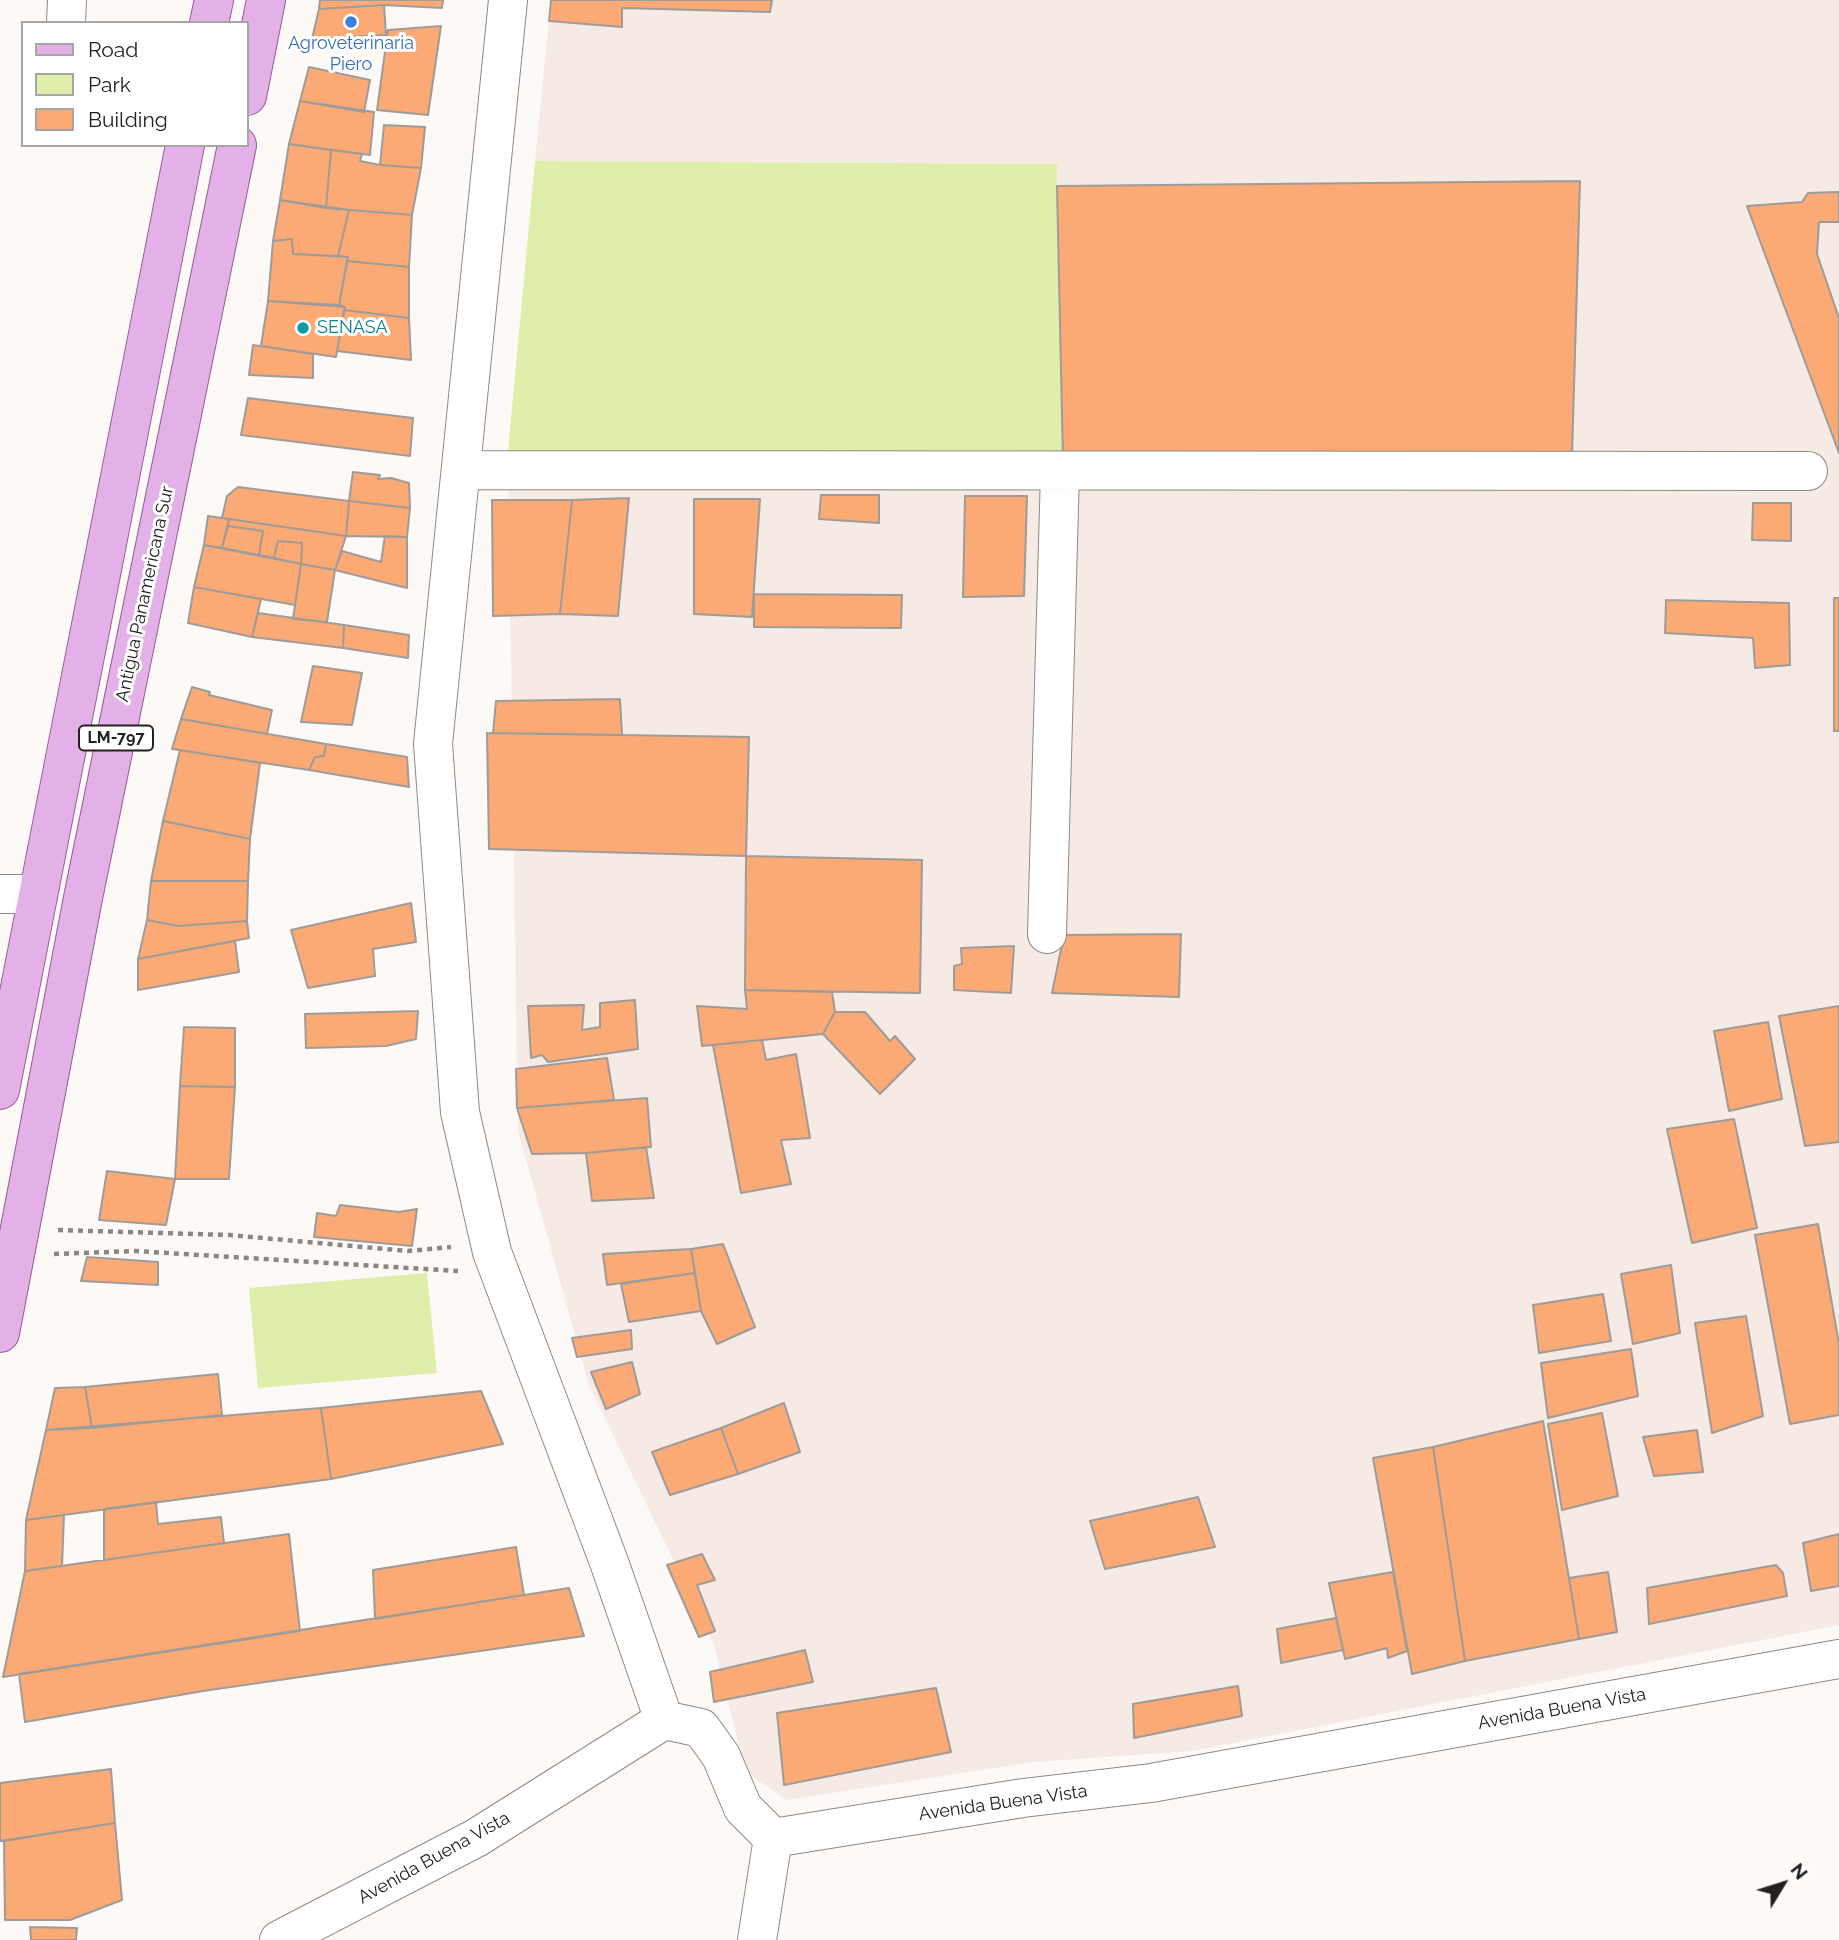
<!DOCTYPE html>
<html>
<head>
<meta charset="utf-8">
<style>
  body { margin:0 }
  #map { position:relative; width:1839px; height:1940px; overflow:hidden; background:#fcf9f7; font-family:Raleway,sans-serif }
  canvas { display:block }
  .legend { position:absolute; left:21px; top:21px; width:228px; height:126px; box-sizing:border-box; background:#fff; border:2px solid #a7a6a6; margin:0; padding:9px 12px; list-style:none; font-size:21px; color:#222120 }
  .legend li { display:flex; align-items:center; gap:14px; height:35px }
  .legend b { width:35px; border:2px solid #a7a6a6 }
  .north { position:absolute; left:1748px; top:1849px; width:70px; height:70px; -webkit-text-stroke:5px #fff; paint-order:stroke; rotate:52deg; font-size:19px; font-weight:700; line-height:28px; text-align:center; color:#222120 }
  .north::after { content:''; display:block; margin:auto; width:24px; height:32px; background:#222120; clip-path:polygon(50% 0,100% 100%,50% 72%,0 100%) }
</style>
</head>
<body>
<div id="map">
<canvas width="1839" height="1940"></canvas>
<ul class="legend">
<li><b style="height:9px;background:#e3b0e7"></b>Road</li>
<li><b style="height:19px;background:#e0eeab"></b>Park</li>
<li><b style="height:19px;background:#fbaa75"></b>Building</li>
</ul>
<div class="north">N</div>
</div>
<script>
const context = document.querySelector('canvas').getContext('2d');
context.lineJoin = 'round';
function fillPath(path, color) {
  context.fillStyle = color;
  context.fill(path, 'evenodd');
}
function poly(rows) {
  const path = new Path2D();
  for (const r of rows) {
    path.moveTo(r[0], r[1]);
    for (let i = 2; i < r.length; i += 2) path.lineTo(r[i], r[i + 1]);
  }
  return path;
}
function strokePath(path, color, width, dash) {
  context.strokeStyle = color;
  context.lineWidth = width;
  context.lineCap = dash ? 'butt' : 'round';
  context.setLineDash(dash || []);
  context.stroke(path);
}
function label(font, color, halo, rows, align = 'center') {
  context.font = font + ' Raleway,sans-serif';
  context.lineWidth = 6;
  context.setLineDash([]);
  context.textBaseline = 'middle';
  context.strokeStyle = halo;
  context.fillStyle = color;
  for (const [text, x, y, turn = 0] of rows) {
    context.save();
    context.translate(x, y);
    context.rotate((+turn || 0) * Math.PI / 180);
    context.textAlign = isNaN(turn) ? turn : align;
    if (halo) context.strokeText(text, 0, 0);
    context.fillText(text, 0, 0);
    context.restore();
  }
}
fillPath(poly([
  [551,0,1839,0,1839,1625,1192,1751,1034,1762,786,1800,745,1771,714,1644,589,1385,518,1131,508,451,1062,461,1057,164,535,161]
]), '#f5eae4');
fillPath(poly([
  [535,161,1057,164,1063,461,508,451],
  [427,1273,437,1373,258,1388,249,1288]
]), '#e0eeab');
const building = poly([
  [320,0,443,0,442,8,384,5,319,9,320,0],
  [551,0,772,0,770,12,622,8,622,27,549,21,551,0],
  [384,5,386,35,312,39,319,9,384,5],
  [441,26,428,115,377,110,388,30,441,26],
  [309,67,370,80,364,112,300,101,309,67],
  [300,101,374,112,370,155,289,144,300,101],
  [384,125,425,127,421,168,380,165,384,125],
  [289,144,331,150,326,208,280,200,289,144],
  [331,150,362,154,360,161,380,165,421,168,412,215,326,208,331,150],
  [1580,181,1572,456,1063,461,1057,186,1580,181],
  [1839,192,1839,222,1819,222,1817,254,1839,318,1839,453,1747,206,1802,202,1808,193,1839,192],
  [280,200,349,210,338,256,293,254,292,239,273,241,280,200],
  [349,210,412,215,409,267,347,261,348,257,338,256,349,210],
  [292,239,293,254,348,257,339,305,268,301,273,241,292,239],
  [347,261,409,267,409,318,344,310,345,307,339,305,347,261],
  [268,301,345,307,336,357,261,346,268,301],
  [344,310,409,318,411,360,337,351,344,310],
  [253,345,313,354,313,378,249,375,253,345],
  [248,398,413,418,410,456,241,435,248,398],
  [353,472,380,475,378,479,391,478,409,483,410,508,349,501,353,472],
  [238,487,349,501,346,536,222,518,227,496,238,487],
  [821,495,879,495,879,523,819,519,821,495],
  [965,496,1027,496,1024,596,963,597,965,496],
  [629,498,618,616,560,614,572,500,629,498],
  [694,499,760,499,752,617,694,614,694,499],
  [492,500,572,500,560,614,493,616,492,500],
  [349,501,410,508,407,537,346,536,349,501],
  [1753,503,1791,503,1791,541,1752,540,1753,503],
  [208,516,229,519,222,548,204,545,208,516],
  [229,519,346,536,335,570,301,564,302,543,278,541,274,558,259,555,263,531,228,526,229,519],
  [228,526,263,531,259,555,222,548,228,526],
  [385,536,407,537,407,588,335,570,342,551,381,562,385,536],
  [278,541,302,543,301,564,274,558,278,541],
  [204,545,301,564,295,605,194,587,204,545],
  [301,564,335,570,327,622,293,619,301,564],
  [194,587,261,599,252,637,188,623,194,587],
  [754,594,902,595,901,628,754,627,754,594],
  [1834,598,1839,598,1839,731,1834,731,1834,598],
  [1666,600,1789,603,1790,665,1755,668,1753,638,1665,633,1666,600],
  [258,613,344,625,343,648,252,637,258,613],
  [344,625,409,635,408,658,343,648,344,625],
  [313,666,362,673,352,725,301,722,313,666],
  [192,687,210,692,209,695,272,710,267,734,181,719,192,687],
  [620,699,622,735,493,733,496,701,620,699],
  [181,719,326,744,324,756,315,757,309,770,172,749,181,719],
  [487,733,749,737,746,856,489,849,487,733],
  [326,744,407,757,409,787,309,770,315,757,324,756,326,744],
  [180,750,260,763,250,839,163,821,180,750],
  [163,821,250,839,248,881,151,881,163,821],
  [746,856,922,860,920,993,745,990,746,856],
  [151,881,248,881,247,921,178,926,147,920,151,881],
  [411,903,416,942,373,949,375,976,308,988,291,930,411,903],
  [147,920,178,926,247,921,249,938,138,959,147,920],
  [1181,934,1179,997,1052,993,1064,935,1181,934],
  [235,941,239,972,138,990,138,959,235,941],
  [1014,946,1011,993,954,990,954,966,962,964,961,948,1014,946],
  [745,990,832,992,835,1012,823,1034,702,1046,697,1006,747,1009,745,990],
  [635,1000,638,1049,548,1062,542,1055,531,1058,528,1006,584,1005,582,1030,600,1027,600,1003,635,1000],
  [1839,1006,1839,1142,1805,1146,1779,1016,1839,1006],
  [418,1011,416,1039,386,1046,306,1048,305,1014,418,1011],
  [835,1012,865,1012,890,1041,895,1036,915,1059,880,1094,823,1034,835,1012],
  [1768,1022,1782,1099,1729,1111,1714,1031,1768,1022],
  [184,1027,235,1028,235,1087,180,1086,184,1027],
  [762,1040,766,1060,796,1054,810,1138,781,1140,791,1184,741,1193,713,1045,762,1040],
  [607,1058,614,1100,517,1108,516,1069,607,1058],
  [180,1086,235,1087,229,1179,175,1179,180,1086],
  [647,1098,651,1147,586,1153,532,1154,517,1108,647,1098],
  [1734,1119,1757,1228,1692,1243,1667,1129,1734,1119],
  [646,1147,654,1198,592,1201,586,1153,646,1147],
  [107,1171,175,1179,166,1225,99,1220,107,1171],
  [340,1205,399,1212,417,1209,412,1246,314,1237,317,1213,336,1216,340,1205],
  [1818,1224,1839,1344,1839,1415,1790,1424,1755,1235,1818,1224],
  [723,1244,755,1327,717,1344,701,1311,691,1249,723,1244],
  [691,1249,695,1273,607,1285,603,1254,691,1249],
  [87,1257,158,1262,158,1285,81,1281,87,1257],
  [1671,1265,1680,1333,1633,1344,1621,1274,1671,1265],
  [695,1273,701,1311,629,1322,621,1284,695,1273],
  [1603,1294,1611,1341,1539,1353,1533,1305,1603,1294],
  [1746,1316,1763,1416,1712,1433,1695,1323,1746,1316],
  [631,1330,632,1349,577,1357,572,1338,631,1330],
  [1631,1349,1638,1396,1548,1418,1541,1363,1631,1349],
  [632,1362,640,1394,606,1409,591,1372,632,1362],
  [218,1374,222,1415,92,1428,85,1387,218,1374],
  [85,1387,92,1428,46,1430,55,1388,85,1387],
  [481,1391,503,1444,331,1479,321,1408,481,1391],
  [784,1403,800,1452,738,1474,721,1428,784,1403],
  [321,1408,331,1479,26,1520,46,1430,321,1408],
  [1602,1413,1618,1496,1562,1510,1548,1424,1602,1413],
  [1543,1421,1579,1639,1465,1661,1433,1447,1543,1421],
  [721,1428,738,1474,670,1495,652,1452,721,1428],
  [1697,1430,1703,1472,1654,1476,1643,1437,1697,1430],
  [1433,1447,1465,1661,1412,1674,1373,1458,1433,1447],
  [1198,1497,1215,1547,1105,1569,1090,1521,1198,1497],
  [156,1502,158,1524,221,1517,224,1543,104,1560,104,1509,156,1502],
  [64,1515,62,1566,25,1571,26,1520,64,1515],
  [289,1534,300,1631,3,1677,25,1571,289,1534],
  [1839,1534,1839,1586,1811,1591,1803,1543,1839,1534],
  [516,1547,524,1595,375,1619,373,1570,516,1547],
  [702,1554,715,1580,697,1585,715,1631,699,1637,667,1565,702,1554],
  [1776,1565,1783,1573,1787,1596,1649,1624,1647,1588,1776,1565],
  [1393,1572,1407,1651,1388,1658,1387,1648,1345,1659,1329,1583,1393,1572],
  [1608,1572,1617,1632,1579,1639,1569,1578,1608,1572],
  [569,1588,584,1636,203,1691,25,1722,19,1674,569,1588],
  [1336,1618,1343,1650,1281,1663,1277,1629,1336,1618],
  [805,1650,813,1682,714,1702,710,1672,805,1650],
  [1238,1686,1242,1716,1134,1738,1133,1704,1238,1686],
  [936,1688,951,1752,784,1785,777,1713,936,1688],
  [111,1769,115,1823,0,1841,0,1783,111,1769],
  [115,1823,122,1900,70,1920,5,1920,4,1841,115,1823],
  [30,1927,77,1928,76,1940,31,1940,30,1927]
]);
fillPath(building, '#fbaa75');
strokePath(building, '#9e9b99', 2);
const minor = poly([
  [508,0,433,744,460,1112,492,1252,609,1562,664,1720],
  [66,23,67,0],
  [461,470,1808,471],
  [0,894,38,894],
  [1047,934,1060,472],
  [279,1940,476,1838,664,1720,701,1728,721,1756,743,1808,773,1838,1023,1798,1151,1783,1839,1659],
  [757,1940,773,1838]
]);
const major = poly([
  [209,23,214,0],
  [247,96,266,0],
  [0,1090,185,145],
  [0,1333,83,898,237,145]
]);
strokePath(minor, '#8c8a88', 40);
strokePath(major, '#945c97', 40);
strokePath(poly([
  [58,1230,229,1235,408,1251,451,1247],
  [54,1254,135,1251,458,1271]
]), '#898785', 4.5, [5, 5]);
strokePath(minor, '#fff', 38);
strokePath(major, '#e3b0e7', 38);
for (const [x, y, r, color] of [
  [351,22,7,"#3f7fe0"],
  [303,328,7,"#0f9aa8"]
]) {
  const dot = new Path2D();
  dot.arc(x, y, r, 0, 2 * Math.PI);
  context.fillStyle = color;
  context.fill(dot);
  strokePath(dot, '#fff', 2.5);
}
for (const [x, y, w] of [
  [116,738,74]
]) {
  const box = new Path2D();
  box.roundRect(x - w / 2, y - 12.5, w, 25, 5);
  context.fillStyle = '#fff';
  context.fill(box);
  strokePath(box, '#222120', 2);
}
label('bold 16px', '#222120', null, [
  ["LM-797",116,738]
]);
label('18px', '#366cbe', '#fff', [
  ["Agroveterinaria",351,44],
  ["Piero",351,65]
]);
label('18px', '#0d838f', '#fff', [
  ["SENASA",317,328]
], 'left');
label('18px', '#222120', '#fff', [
  ["Antigua Panamericana Sur",145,594,-78],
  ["Avenida Buena Vista",1562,1709,-10],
  ["Avenida Buena Vista",1003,1803,-8],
  ["Avenida Buena Vista",434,1858,-29]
]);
</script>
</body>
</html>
